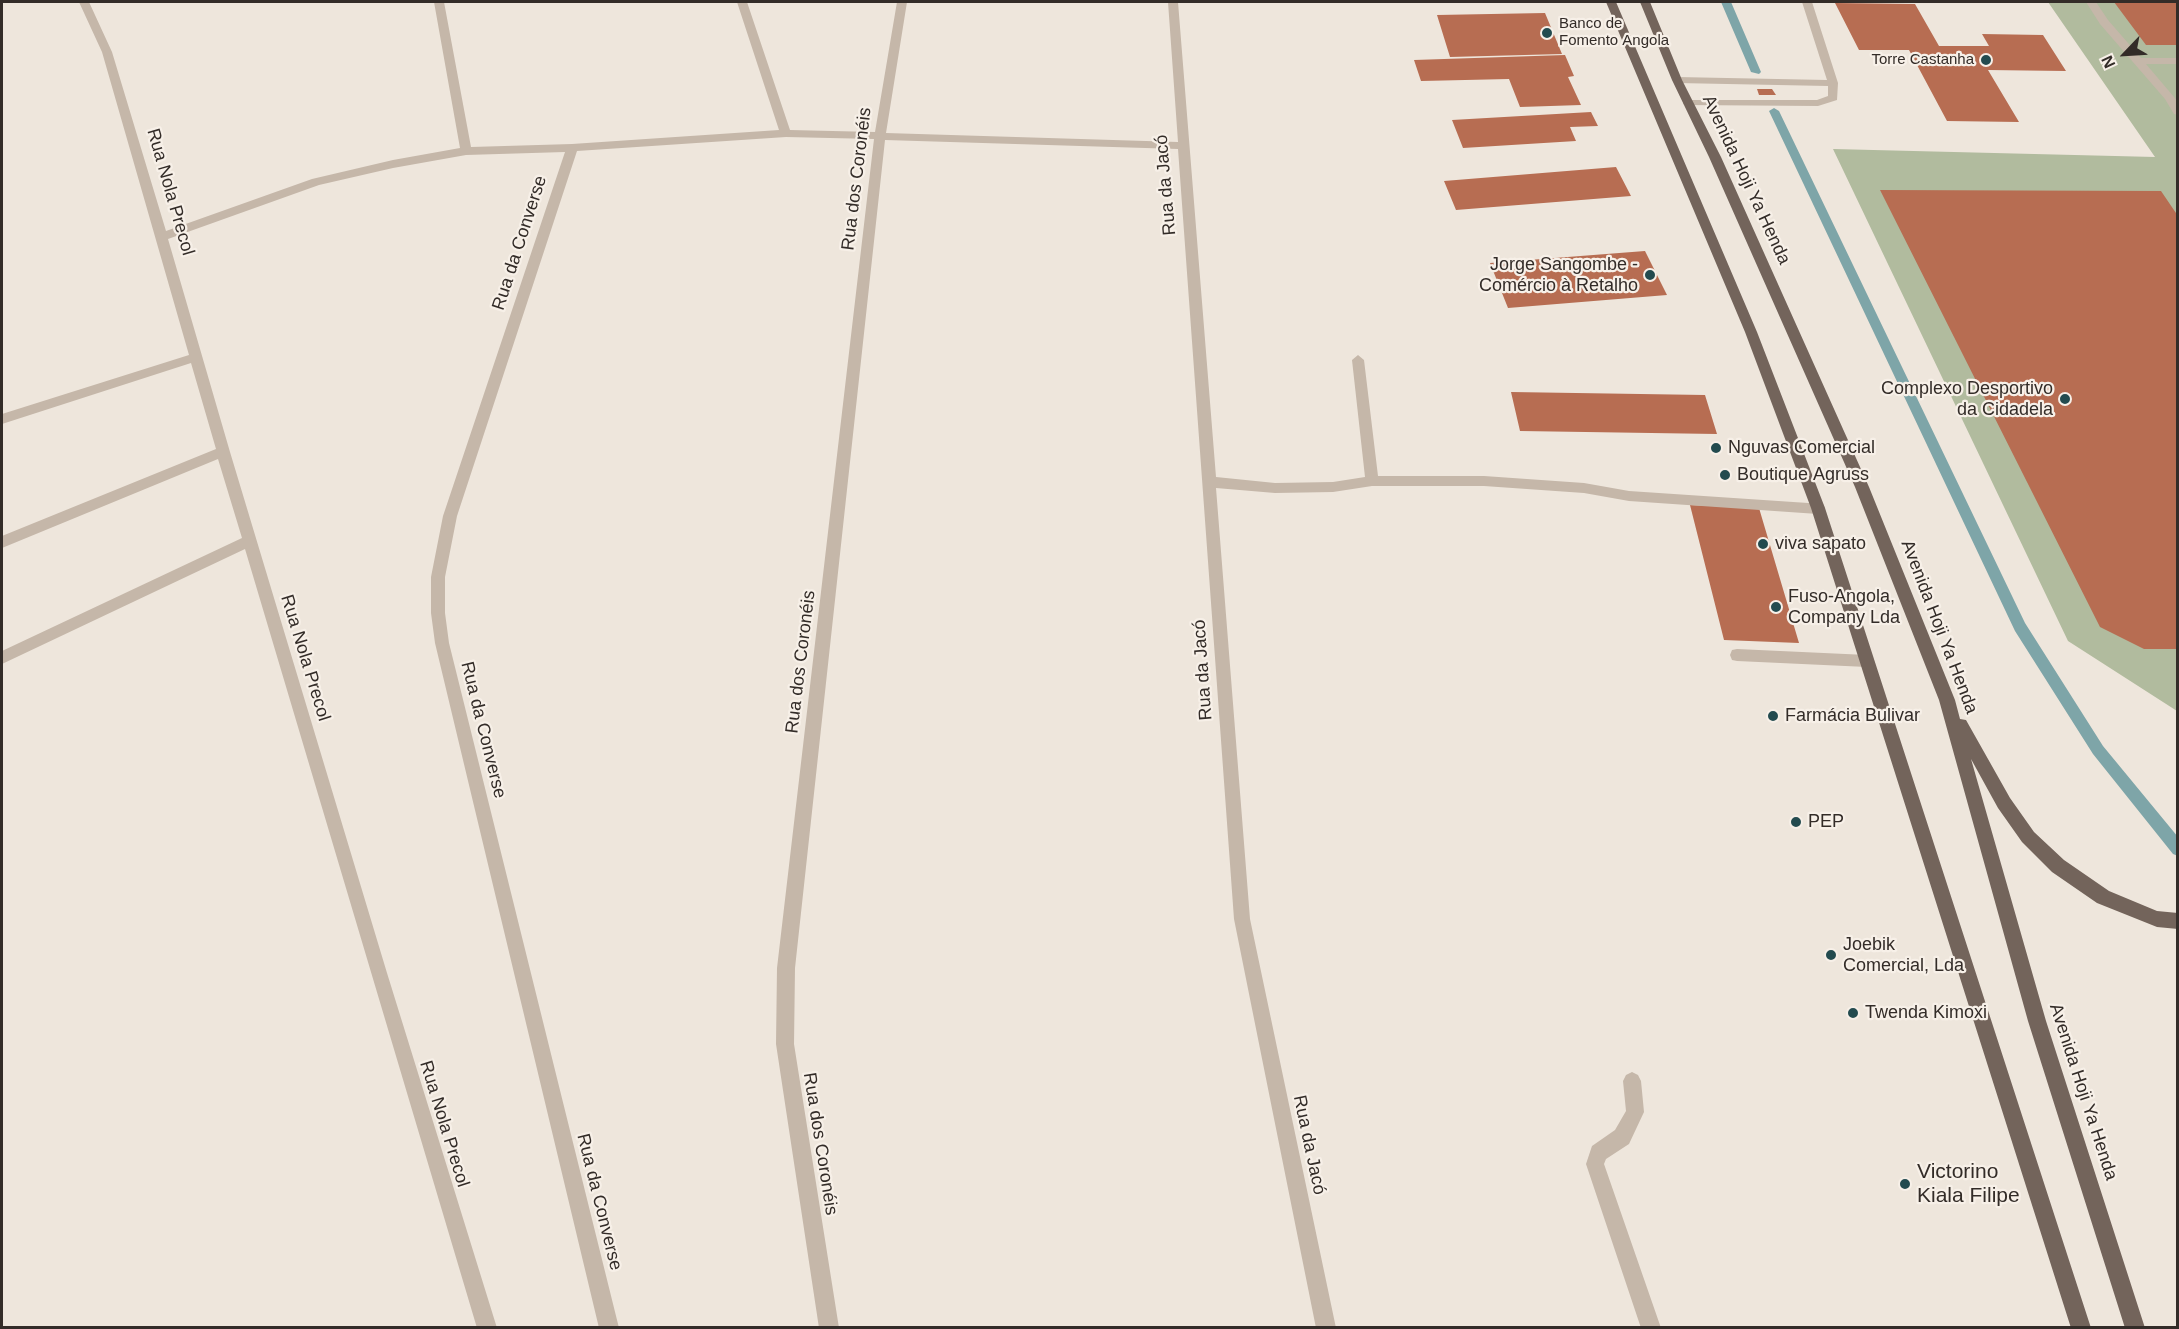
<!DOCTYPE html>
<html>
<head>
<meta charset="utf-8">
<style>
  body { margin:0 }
  #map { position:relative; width:2179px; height:1329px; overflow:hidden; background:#eee6dc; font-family:Arial,sans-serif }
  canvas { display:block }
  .frame { position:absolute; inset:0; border:3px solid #332c28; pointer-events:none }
  .north { position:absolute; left:2095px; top:24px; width:60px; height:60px; -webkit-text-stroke:4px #f7f0e8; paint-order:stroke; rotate:245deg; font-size:16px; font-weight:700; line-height:24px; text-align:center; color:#332c28 }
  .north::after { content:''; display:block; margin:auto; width:21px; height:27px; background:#332c28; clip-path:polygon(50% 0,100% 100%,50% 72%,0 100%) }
</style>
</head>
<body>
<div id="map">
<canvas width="2179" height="1329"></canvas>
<div class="frame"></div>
<div class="north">N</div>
</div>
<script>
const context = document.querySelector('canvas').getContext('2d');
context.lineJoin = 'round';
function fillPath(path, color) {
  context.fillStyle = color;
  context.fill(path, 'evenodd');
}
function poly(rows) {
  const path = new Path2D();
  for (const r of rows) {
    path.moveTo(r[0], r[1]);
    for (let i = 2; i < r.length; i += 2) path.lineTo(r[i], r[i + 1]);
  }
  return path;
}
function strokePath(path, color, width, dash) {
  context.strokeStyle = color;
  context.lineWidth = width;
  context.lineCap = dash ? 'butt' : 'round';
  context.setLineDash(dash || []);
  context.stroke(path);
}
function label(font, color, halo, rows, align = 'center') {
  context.font = font + ' Arial,sans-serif';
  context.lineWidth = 4.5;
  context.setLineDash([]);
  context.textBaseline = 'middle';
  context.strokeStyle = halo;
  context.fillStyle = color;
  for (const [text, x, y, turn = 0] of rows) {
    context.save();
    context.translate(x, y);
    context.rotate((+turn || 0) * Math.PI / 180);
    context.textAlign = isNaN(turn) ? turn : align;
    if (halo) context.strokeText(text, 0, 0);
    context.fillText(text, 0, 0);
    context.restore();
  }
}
fillPath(poly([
  [2048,2,2177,2,2177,711,2068,641,1833,149,2155,157]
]), '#b1bb9e');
fillPath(poly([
  [1721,2,1731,2,1761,72,1759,74,1751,72,1721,2],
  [1774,108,1779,111,2025,623,2103,746,2178,837,2178,856,2173,854,2093,754,2015,631,1769,111,1774,108]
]), '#7ea5a8');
fillPath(poly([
  [2114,2,2178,2,2178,45,2146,45],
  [1835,3,1915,4,1939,46,1989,46,1982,34,2043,35,2066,71,1988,70,2019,122,1947,121,1909,50,1859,50],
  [1545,13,1562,54,1450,57,1437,15],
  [1565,55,1574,76,1568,77,1581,105,1520,107,1509,79,1421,81,1414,60],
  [1757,89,1772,89,1776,95,1759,95],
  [1591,112,1598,126,1570,127,1576,141,1463,148,1452,120],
  [1616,167,1631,196,1456,210,1444,181],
  [1880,190,2161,191,2178,216,2178,649,2144,649,2100,627],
  [1645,251,1667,295,1508,308,1490,263],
  [1511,392,1705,395,1717,434,1520,431],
  [1690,505,1759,508,1799,643,1724,640]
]), '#b76d52');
fillPath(poly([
  [79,2,89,2,112,52,166,231,312,179,393,160,460,148,434,2,444,2,471,147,572,144,779,130,737,2,747,2,790,130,875,132,897,2,907,2,886,133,1178,142,1168,2,1178,2,1216,477,1275,483,1333,482,1365,477,1352,360,1358,355,1364,360,1378,476,1484,476,1584,483,1629,491,1823,504,1825,508,1818,514,1629,501,1584,493,1484,486,1372,486,1333,492,1275,493,1216,488,1250,919,1336,1328,1316,1328,1234,919,1178,149,885,140,795,968,794,1044,839,1328,819,1328,776,1044,777,968,874,139,786,137,577,151,457,516,445,577,445,613,449,643,619,1328,599,1328,435,643,431,613,431,577,443,516,565,152,466,155,393,168,319,185,168,239,230,452,387,973,497,1328,477,1328,245,549,2,664,2,651,242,538,218,459,2,548,2,536,216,449,191,363,2,424,2,414,189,355,102,52,79,2],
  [1802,2,1812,2,1838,83,1837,100,1818,106,1684,105,1683,103,1688,100,1817,100,1828,96,1828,86,1677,83,1672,80,1677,77,1827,80,1802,2],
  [2086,2,2096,2,2108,20,2141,58,2178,58,2178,64,2146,64,2174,97,2178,102,2178,115,2174,114,2165,99,2100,24,2086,2],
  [1737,649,1867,655,1872,656,1874,661,1872,666,1867,667,1737,661,1732,660,1730,655,1732,650,1737,649],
  [1632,1072,1638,1075,1641,1081,1644,1112,1629,1144,1606,1159,1604,1164,1661,1328,1641,1328,1586,1164,1592,1146,1615,1130,1626,1111,1623,1081,1626,1075,1632,1072]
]), '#c5b7a9');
fillPath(poly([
  [1606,2,1616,2,1757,332,1825,508,2091,1328,2071,1328,1811,508,1745,332,1606,2],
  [1640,2,1650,2,1682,80,1721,157,1869,487,1955,700,1960,719,1966,720,2010,798,2034,832,2064,860,2109,891,2157,911,2178,913,2178,929,2157,927,2097,903,2052,872,2022,842,1998,808,1971,759,2046,1021,2145,1328,2125,1328,2028,1021,1939,700,1855,487,1709,157,1672,80,1640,2]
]), '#73645b');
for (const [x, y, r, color] of [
  [1547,33,6,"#234b4f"],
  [1986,60,6,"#234b4f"],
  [1650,275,6,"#234b4f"],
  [2065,399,6,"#234b4f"],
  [1716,448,6,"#234b4f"],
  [1725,475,6,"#234b4f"],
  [1763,544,6,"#234b4f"],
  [1776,607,6,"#234b4f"],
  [1773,716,6,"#234b4f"],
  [1796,822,6,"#234b4f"],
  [1831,955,6,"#234b4f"],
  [1853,1013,6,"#234b4f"],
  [1905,1184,6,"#234b4f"]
]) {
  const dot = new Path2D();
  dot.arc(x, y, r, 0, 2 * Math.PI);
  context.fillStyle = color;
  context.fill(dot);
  strokePath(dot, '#f7f0e8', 2);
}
label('15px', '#332c28', '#f7f0e8', [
  ["Banco de",1559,24],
  ["Fomento Angola",1559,41],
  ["Torre Castanha",1974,60,"right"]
], 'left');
label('18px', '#332c28', '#f7f0e8', [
  ["Rua dos Coronéis",857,179,-83],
  ["Avenida Hoji Ya Henda",1746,180,65],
  ["Rua da Jacó",1166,185,-95],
  ["Rua Nola Precol",170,192,74],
  ["Rua da Converse",520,243,-72],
  ["Avenida Hoji Ya Henda",1939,627,69],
  ["Rua Nola Precol",305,658,73],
  ["Rua dos Coronéis",801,662,-83],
  ["Rua da Jacó",1203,670,-94],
  ["Rua da Converse",483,730,76],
  ["Avenida Hoji Ya Henda",2083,1092,72],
  ["Rua Nola Precol",444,1124,73],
  ["Rua dos Coronéis",820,1144,81],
  ["Rua da Jacó",1309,1145,78],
  ["Rua da Converse",599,1202,76]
]);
label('18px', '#332c28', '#f7f0e8', [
  ["Jorge Sangombe -",1638,265,"right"],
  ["Comércio à Retalho",1638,286,"right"],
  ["Complexo Desportivo",2053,389,"right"],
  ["da Cidadela",2053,410,"right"],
  ["Nguvas Comercial",1728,448],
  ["Boutique Agruss",1737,475],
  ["viva sapato",1775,544],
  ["Fuso-Angola,",1788,597],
  ["Company Lda",1788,618],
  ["Farmácia Bulivar",1785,716],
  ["PEP",1808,822],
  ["Joebik",1843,945],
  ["Comercial, Lda",1843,966],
  ["Twenda Kimoxi",1865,1013]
], 'left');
label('21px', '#332c28', '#f7f0e8', [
  ["Victorino",1917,1172],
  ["Kiala Filipe",1917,1196]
], 'left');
</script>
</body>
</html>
